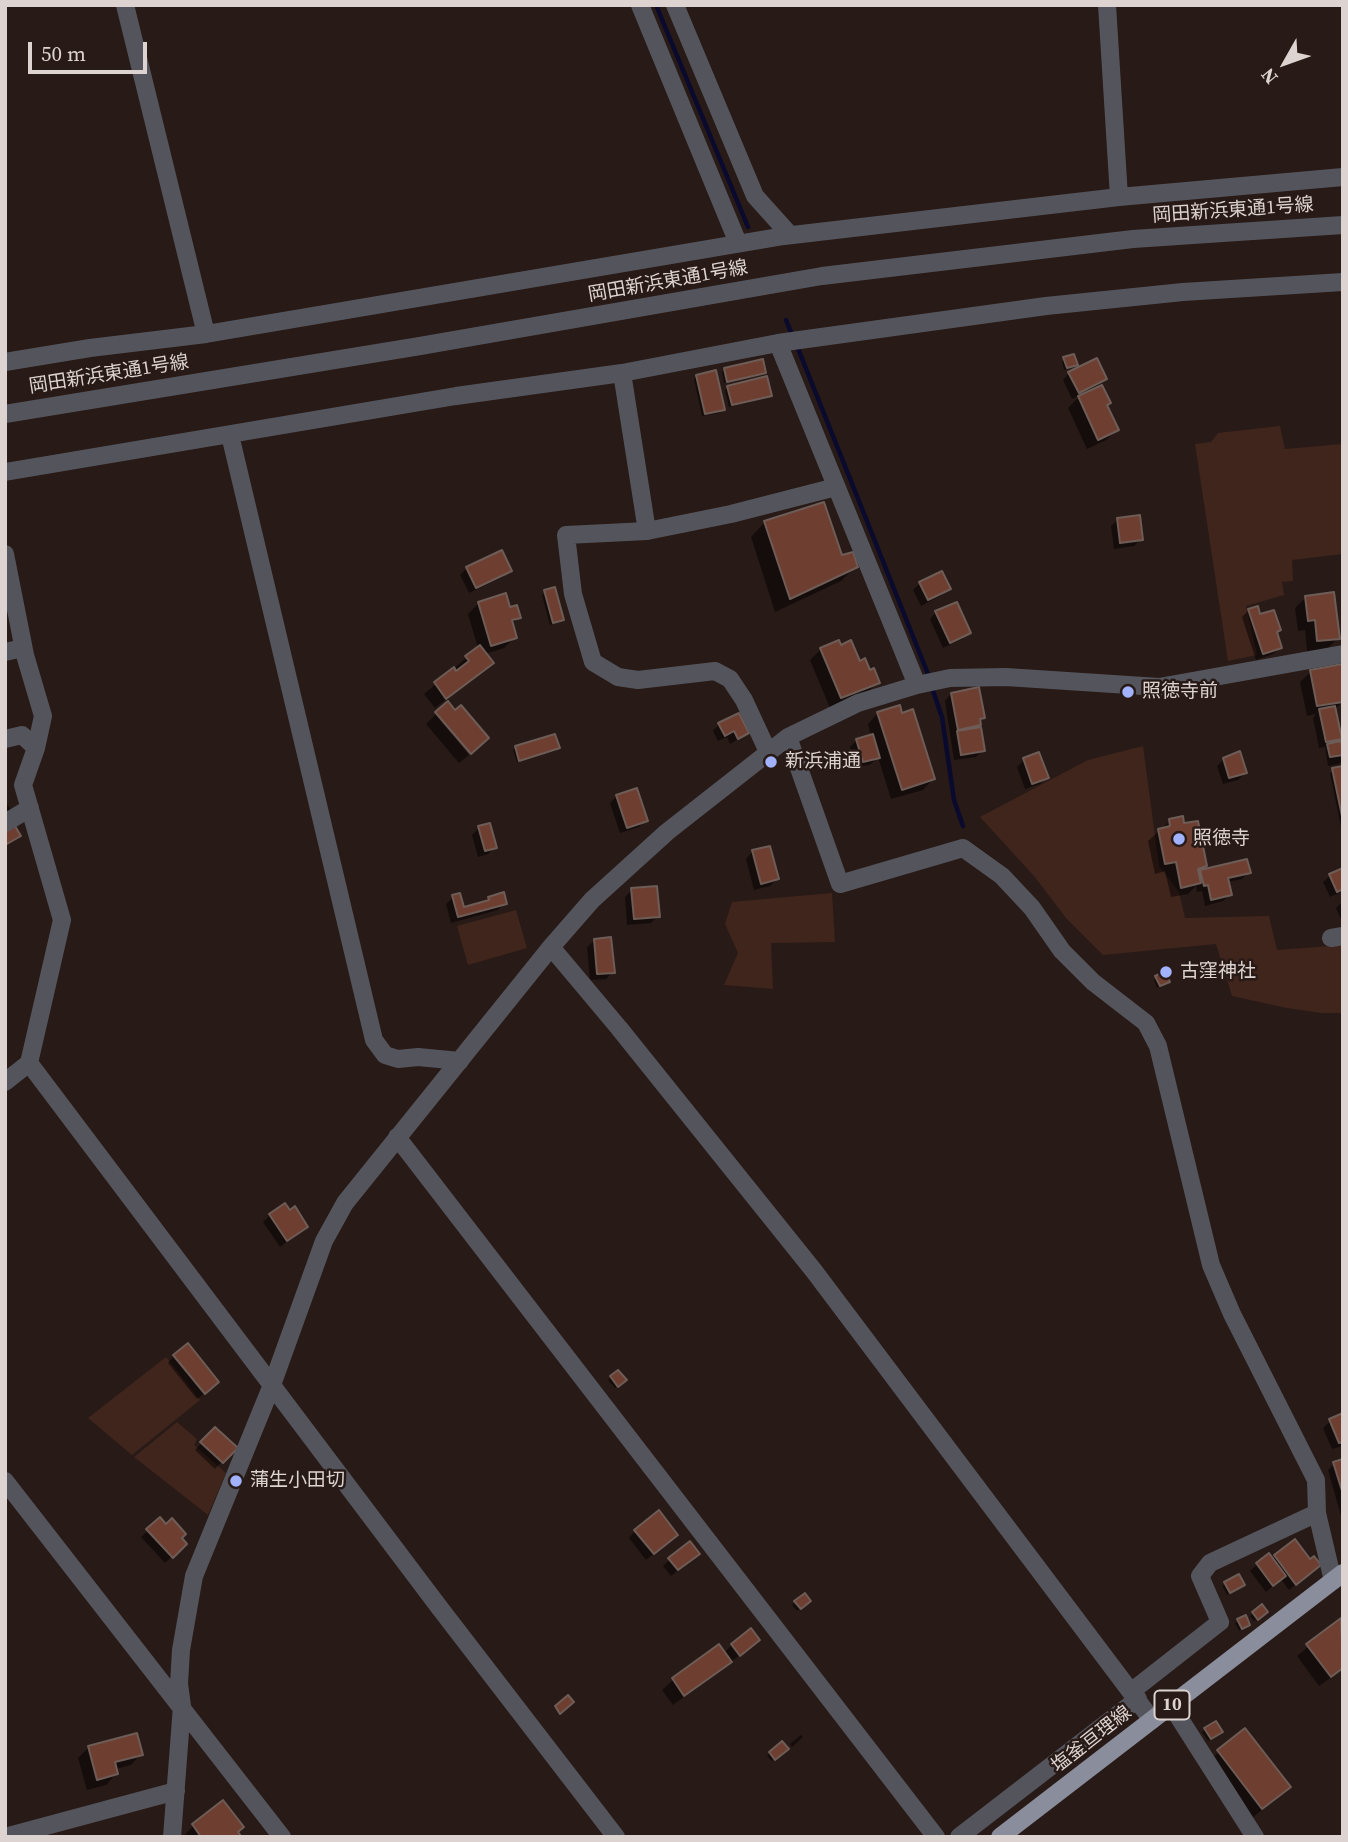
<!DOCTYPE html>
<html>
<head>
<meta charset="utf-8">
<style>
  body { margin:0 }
  #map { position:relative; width:1348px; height:1842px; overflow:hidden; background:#281a16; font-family:"Source Serif 4",serif }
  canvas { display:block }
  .frame { position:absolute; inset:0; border:7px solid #ddd3d0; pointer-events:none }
  .north { position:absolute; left:1250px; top:28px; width:70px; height:70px; -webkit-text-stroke:5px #281a16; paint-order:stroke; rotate:230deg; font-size:19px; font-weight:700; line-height:28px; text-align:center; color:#ddd3d0 }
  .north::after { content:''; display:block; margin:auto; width:24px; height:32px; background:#ddd3d0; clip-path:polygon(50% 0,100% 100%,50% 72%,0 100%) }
  .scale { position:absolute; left:28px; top:42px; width:119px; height:32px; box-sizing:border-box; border:4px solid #ddd3d0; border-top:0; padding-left:9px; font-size:21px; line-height:24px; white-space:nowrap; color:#ddd3d0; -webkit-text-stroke:5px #281a16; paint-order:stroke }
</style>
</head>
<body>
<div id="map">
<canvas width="1348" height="1842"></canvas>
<div class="frame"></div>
<div class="north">N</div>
<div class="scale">50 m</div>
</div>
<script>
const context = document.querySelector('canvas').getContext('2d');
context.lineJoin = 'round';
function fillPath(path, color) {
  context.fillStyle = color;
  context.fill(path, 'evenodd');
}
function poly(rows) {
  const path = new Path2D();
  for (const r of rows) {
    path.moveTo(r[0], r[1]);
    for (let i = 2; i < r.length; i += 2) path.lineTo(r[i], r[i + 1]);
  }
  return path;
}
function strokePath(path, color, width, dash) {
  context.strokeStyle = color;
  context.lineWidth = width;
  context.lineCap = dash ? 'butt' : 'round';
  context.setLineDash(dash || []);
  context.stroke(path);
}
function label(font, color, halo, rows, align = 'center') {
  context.font = font + ' "Source Serif 4","Noto Sans JP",serif';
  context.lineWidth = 5;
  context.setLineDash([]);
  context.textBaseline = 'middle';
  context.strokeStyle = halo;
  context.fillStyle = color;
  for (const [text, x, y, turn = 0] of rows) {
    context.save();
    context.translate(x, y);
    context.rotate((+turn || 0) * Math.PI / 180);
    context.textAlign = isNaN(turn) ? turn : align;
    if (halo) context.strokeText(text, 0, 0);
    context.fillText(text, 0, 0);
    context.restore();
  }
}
fillPath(poly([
  [1280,426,1285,449,1343,444,1343,554,1292,560,1293,581,1282,582,1284,595,1246,606,1257,655,1228,661,1195,444,1211,442,1218,433],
  [1143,746,1159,866,1179,892,1185,918,1269,916,1277,950,1343,945,1343,1013,1321,1013,1287,1008,1232,996,1216,944,1103,955,1066,918,1034,876,980,817,1088,760],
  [832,893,835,942,771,943,773,989,724,985,738,953,725,924,732,902],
  [516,910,527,948,468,965,457,926],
  [166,1357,200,1400,132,1455,88,1418],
  [177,1422,197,1439,194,1445,226,1473,208,1515,134,1457]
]), '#40251d');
fillPath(poly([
  [1064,359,1076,364,1064,370,1062,362],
  [725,369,765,372,762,375,724,383,722,372],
  [1069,373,1105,379,1093,391,1106,406,1117,430,1106,440,1087,449,1068,408,1082,394,1072,399,1063,380],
  [697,376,723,410,720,413,702,416,694,379],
  [728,387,770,395,767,398,729,407,725,390],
  [1118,519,1141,539,1134,546,1114,549,1111,526],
  [765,522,841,557,856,566,841,581,775,612,751,537],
  [467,568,510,570,503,577,469,593,460,575],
  [920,583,949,589,942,595,921,606,913,590],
  [545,592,562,619,559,622,550,625,542,595],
  [1306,597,1338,638,1327,649,1307,651,1305,630,1298,631,1295,608],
  [479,603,519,617,511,625,515,637,504,648,485,654,492,663,435,708,424,694,478,648,468,614],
  [1249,610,1259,616,1275,633,1280,648,1273,654,1256,660,1242,617],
  [936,612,969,633,962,639,943,648,930,619],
  [840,647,878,682,867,693,830,708,810,660,821,649],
  [1341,666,1343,701,1334,710,1340,738,1334,745,1340,743,1342,761,1339,764,1328,766,1325,747,1319,748,1313,718,1316,714,1307,716,1300,682,1311,672],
  [951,694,983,717,979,721,983,750,976,757,954,760,945,701],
  [437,713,445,720,440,720,469,755,459,763,426,724],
  [878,713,933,779,923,790,891,799,878,757,871,764,856,768,850,747,857,740,871,736,868,724],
  [719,724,747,733,730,744,727,737,718,741,713,731],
  [516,748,558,748,555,751,517,762,513,750],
  [1224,759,1245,773,1238,780,1223,784,1217,766],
  [1024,760,1047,777,1040,784,1025,789,1017,767],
  [1343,768,1343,827,1341,827,1330,773],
  [617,796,646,820,639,827,620,833,610,803],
  [5,801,11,810,5,815],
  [1170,821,1205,866,1200,871,1246,861,1249,872,1242,879,1227,882,1230,895,1223,901,1205,906,1202,891,1197,892,1196,886,1188,894,1171,897,1165,871,1155,874,1148,841],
  [479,828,495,847,488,854,478,857,472,835],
  [769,848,777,879,770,886,754,890,746,859,752,852],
  [1343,870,1343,891,1330,897,1323,882,1330,876],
  [632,890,658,916,651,923,627,925,625,897],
  [453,897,462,909,484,903,489,898,505,903,498,910,451,923,446,904],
  [1343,901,1343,924,1336,908],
  [594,941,613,972,606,979,590,980,587,947],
  [1156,977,1168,981,1157,988,1154,980],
  [270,1215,306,1227,280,1247,263,1222],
  [174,1356,210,1389,197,1399,168,1363],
  [618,1372,624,1380,615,1388,608,1380],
  [1343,1415,1343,1446,1332,1449,1323,1428,1330,1421],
  [215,1429,235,1448,215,1469,195,1450],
  [1343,1461,1343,1523,1328,1470,1334,1464],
  [160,1519,185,1544,165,1563,141,1537],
  [635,1531,669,1541,646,1560,629,1538],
  [1294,1542,1312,1572,1289,1590,1281,1579,1266,1592,1250,1571,1268,1555,1272,1560],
  [670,1559,691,1560,671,1576,663,1566],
  [1225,1584,1240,1588,1227,1595,1222,1586],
  [804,1595,809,1601,797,1611,792,1605],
  [1261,1607,1265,1612,1254,1621,1250,1616],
  [1341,1620,1343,1669,1319,1686,1297,1656],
  [1238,1621,1248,1625,1239,1631,1235,1623],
  [732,1645,751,1647,673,1705,662,1690,673,1680,719,1646,724,1653],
  [1215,1723,1218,1734,1208,1741,1202,1732],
  [1245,1731,1289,1787,1251,1819,1207,1762],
  [801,1735,803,1737,792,1747,790,1744],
  [89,1747,141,1754,131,1765,115,1769,116,1774,106,1785,87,1790,78,1758],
  [783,1752,772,1761,767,1756,770,1753],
  [222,1803,238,1837,183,1837,193,1826]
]), '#0007');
strokePath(poly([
  [656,5,748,227],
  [786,320,792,335],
  [797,346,930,679],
  [932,688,942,717,954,800,963,826]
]), '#090a2e', 4.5);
const building = poly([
  [1074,354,1078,365,1067,368,1063,357,1074,354],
  [1097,358,1107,379,1079,393,1068,372,1097,358],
  [763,359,766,373,727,382,724,368,763,359],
  [716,370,725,410,705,414,696,375,716,370],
  [767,376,772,396,732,405,727,386,767,376],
  [1102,385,1111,403,1107,405,1119,430,1098,440,1078,396,1102,385],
  [824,502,842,555,853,552,858,567,790,599,764,521,824,502],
  [1140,515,1143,540,1120,543,1117,518,1140,515],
  [502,550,512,571,476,588,466,567,502,550],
  [942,571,951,589,928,600,919,582,942,571],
  [555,587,564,620,553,623,544,590,555,587],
  [1334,592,1340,639,1317,641,1315,620,1308,621,1305,596,1334,592],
  [506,593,510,607,517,605,521,618,512,620,517,638,491,646,478,602,506,593],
  [957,602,971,633,950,643,935,611,957,602],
  [1258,606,1260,614,1274,610,1281,630,1277,632,1282,648,1263,654,1248,609,1258,606],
  [839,640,841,645,851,640,860,661,865,658,870,670,874,668,880,683,841,698,820,648,839,640],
  [480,645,494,663,446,699,434,682,454,667,456,671,469,661,465,656,480,645],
  [1342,664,1343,702,1317,706,1310,670,1342,664],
  [979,687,985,718,980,719,981,725,958,730,951,693,979,687],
  [448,701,455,710,461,705,489,738,471,754,435,712,448,701],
  [900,705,902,713,913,709,935,779,902,790,877,712,900,705],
  [1335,706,1342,739,1326,742,1319,709,1335,706],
  [739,713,749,733,738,739,734,731,725,736,718,723,739,713],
  [981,727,985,751,961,755,957,731,981,727],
  [555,734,560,748,519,761,515,746,555,734],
  [873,734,880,758,863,762,856,739,873,734],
  [1341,741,1343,755,1330,757,1327,744,1341,741],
  [1240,751,1247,773,1229,778,1223,758,1240,751],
  [1039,752,1049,778,1032,784,1023,758,1039,752],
  [1343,766,1343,821,1332,768,1343,766],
  [637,788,648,821,627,828,616,795,637,788],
  [1183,816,1184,823,1198,821,1207,866,1198,869,1201,883,1181,888,1176,862,1165,864,1158,829,1170,826,1169,819,1183,816],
  [490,823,497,848,485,851,478,826,490,823],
  [15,826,21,836,5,845,5,832,15,826],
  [770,846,779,879,761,884,752,850,770,846],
  [1247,859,1251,873,1228,878,1232,895,1211,900,1208,885,1204,886,1200,870,1247,859],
  [1343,868,1343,889,1337,892,1329,874,1343,868],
  [657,886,660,917,634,919,631,888,657,886],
  [504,892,507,904,458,917,452,895,460,893,464,907,489,900,488,897,504,892],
  [611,937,615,973,597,974,594,939,611,937],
  [1166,971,1170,982,1160,986,1155,976,1166,971],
  [285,1203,290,1210,295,1206,308,1227,287,1241,269,1214,285,1203],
  [188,1343,219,1382,205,1394,173,1355,188,1343],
  [618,1370,627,1380,618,1387,610,1376,618,1370],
  [1343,1413,1343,1442,1339,1443,1329,1419,1343,1413],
  [215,1427,238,1448,223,1463,200,1442,215,1427],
  [1343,1459,1343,1494,1333,1462,1343,1459],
  [659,1510,678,1535,654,1554,634,1530,659,1510],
  [160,1517,166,1524,172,1518,186,1534,182,1538,187,1544,173,1558,146,1529,160,1517],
  [1295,1539,1310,1559,1314,1556,1321,1565,1296,1585,1274,1555,1295,1539],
  [690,1541,700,1554,678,1570,668,1558,690,1541],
  [1269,1553,1286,1576,1273,1586,1256,1563,1269,1553],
  [1239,1574,1245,1585,1230,1593,1224,1582,1239,1574],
  [805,1593,811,1601,801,1609,794,1601,805,1593],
  [1262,1604,1268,1612,1258,1620,1252,1612,1262,1604],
  [1246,1615,1250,1625,1242,1629,1237,1619,1246,1615],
  [1341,1618,1343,1668,1331,1677,1306,1644,1341,1618],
  [751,1628,760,1640,740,1656,731,1644,751,1628],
  [719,1644,732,1662,684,1696,672,1678,719,1644],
  [568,1695,574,1702,560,1714,555,1706,568,1695],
  [1216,1721,1223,1732,1211,1739,1204,1728,1216,1721],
  [1245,1728,1291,1787,1262,1809,1217,1750,1245,1728],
  [137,1733,143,1755,115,1762,118,1774,97,1780,88,1746,137,1733],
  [782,1741,789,1749,775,1760,769,1752,782,1741],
  [223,1800,244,1827,238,1832,241,1836,201,1837,192,1824,223,1800]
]);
fillPath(building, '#6e3f31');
strokePath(building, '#6e5c57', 2);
strokePath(poly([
  [125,5,206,334],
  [640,5,738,243],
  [675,5,755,196,790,235],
  [1119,197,1343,177],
  [778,343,917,685],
  [5,362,90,348,206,334,784,236,1119,197,1107,5],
  [622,373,647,531],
  [5,414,420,346,822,276,1133,239,1343,225],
  [230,435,374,1040,385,1055,398,1059,418,1057,460,1061],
  [5,472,456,396,622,373,778,343,1046,306,1183,292,1343,282],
  [5,554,25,655,43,716,36,748,23,785,62,920,29,1063,439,1607,616,1837],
  [5,652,23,648],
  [788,737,840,884,963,848,1002,876,1032,908,1062,951,1093,982,1146,1023,1158,1046,1211,1265,1232,1314,1316,1480,1317,1513],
  [5,739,22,735,36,748],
  [769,754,744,700,730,679,715,671,638,680,618,677,593,662,573,594,566,535,647,531,731,514,836,487],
  [5,823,30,808],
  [1331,938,1343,936],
  [551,947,619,1028,814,1271,1152,1720],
  [5,1082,29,1063],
  [397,1137,936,1837],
  [5,1481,282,1837],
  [1132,1691,1220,1622,1200,1576,1210,1563,1317,1513,1333,1581],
  [1171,1705,1255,1837],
  [5,1837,176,1791],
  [172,1837,182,1706,179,1684,181,1650,194,1576,272,1385,324,1241,345,1203,551,947,592,900,667,832,788,737,858,703,917,685,950,678,1006,677,1159,687,1343,654],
  [959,1837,1138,1699]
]), '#54555c', 18);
strokePath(poly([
  [1000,1837,1343,1573]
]), '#8a8d9b', 18);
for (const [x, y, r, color] of [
  [1128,692,7,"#a2b2fd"],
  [771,762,7,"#a2b2fd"],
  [1179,839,7,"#a2b2fd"],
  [1166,972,7,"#a2b2fd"],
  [236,1481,7,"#a2b2fd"]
]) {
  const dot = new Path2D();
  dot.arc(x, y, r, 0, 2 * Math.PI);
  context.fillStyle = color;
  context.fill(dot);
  strokePath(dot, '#281a16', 2.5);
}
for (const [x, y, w] of [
  [1172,1705,35]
]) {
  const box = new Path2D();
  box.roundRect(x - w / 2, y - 14.5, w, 29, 5);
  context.fillStyle = '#281a16';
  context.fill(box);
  strokePath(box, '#ddd3d0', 2);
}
label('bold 18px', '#ddd3d0', null, [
  ["10",1172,1705]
]);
label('19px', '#ddd3d0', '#281a16', [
  ["岡田新浜東通1号線",1233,211,-4],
  ["岡田新浜東通1号線",668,282,-10],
  ["岡田新浜東通1号線",109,375,-9],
  ["塩釜亘理線",1092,1740,-38]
]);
label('19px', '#ddd3d0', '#281a16', [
  ["照徳寺前",1142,692],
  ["新浜浦通",785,762],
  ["照徳寺",1193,839],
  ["古窪神社",1180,972],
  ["蒲生小田切",250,1481]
], 'left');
</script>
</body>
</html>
